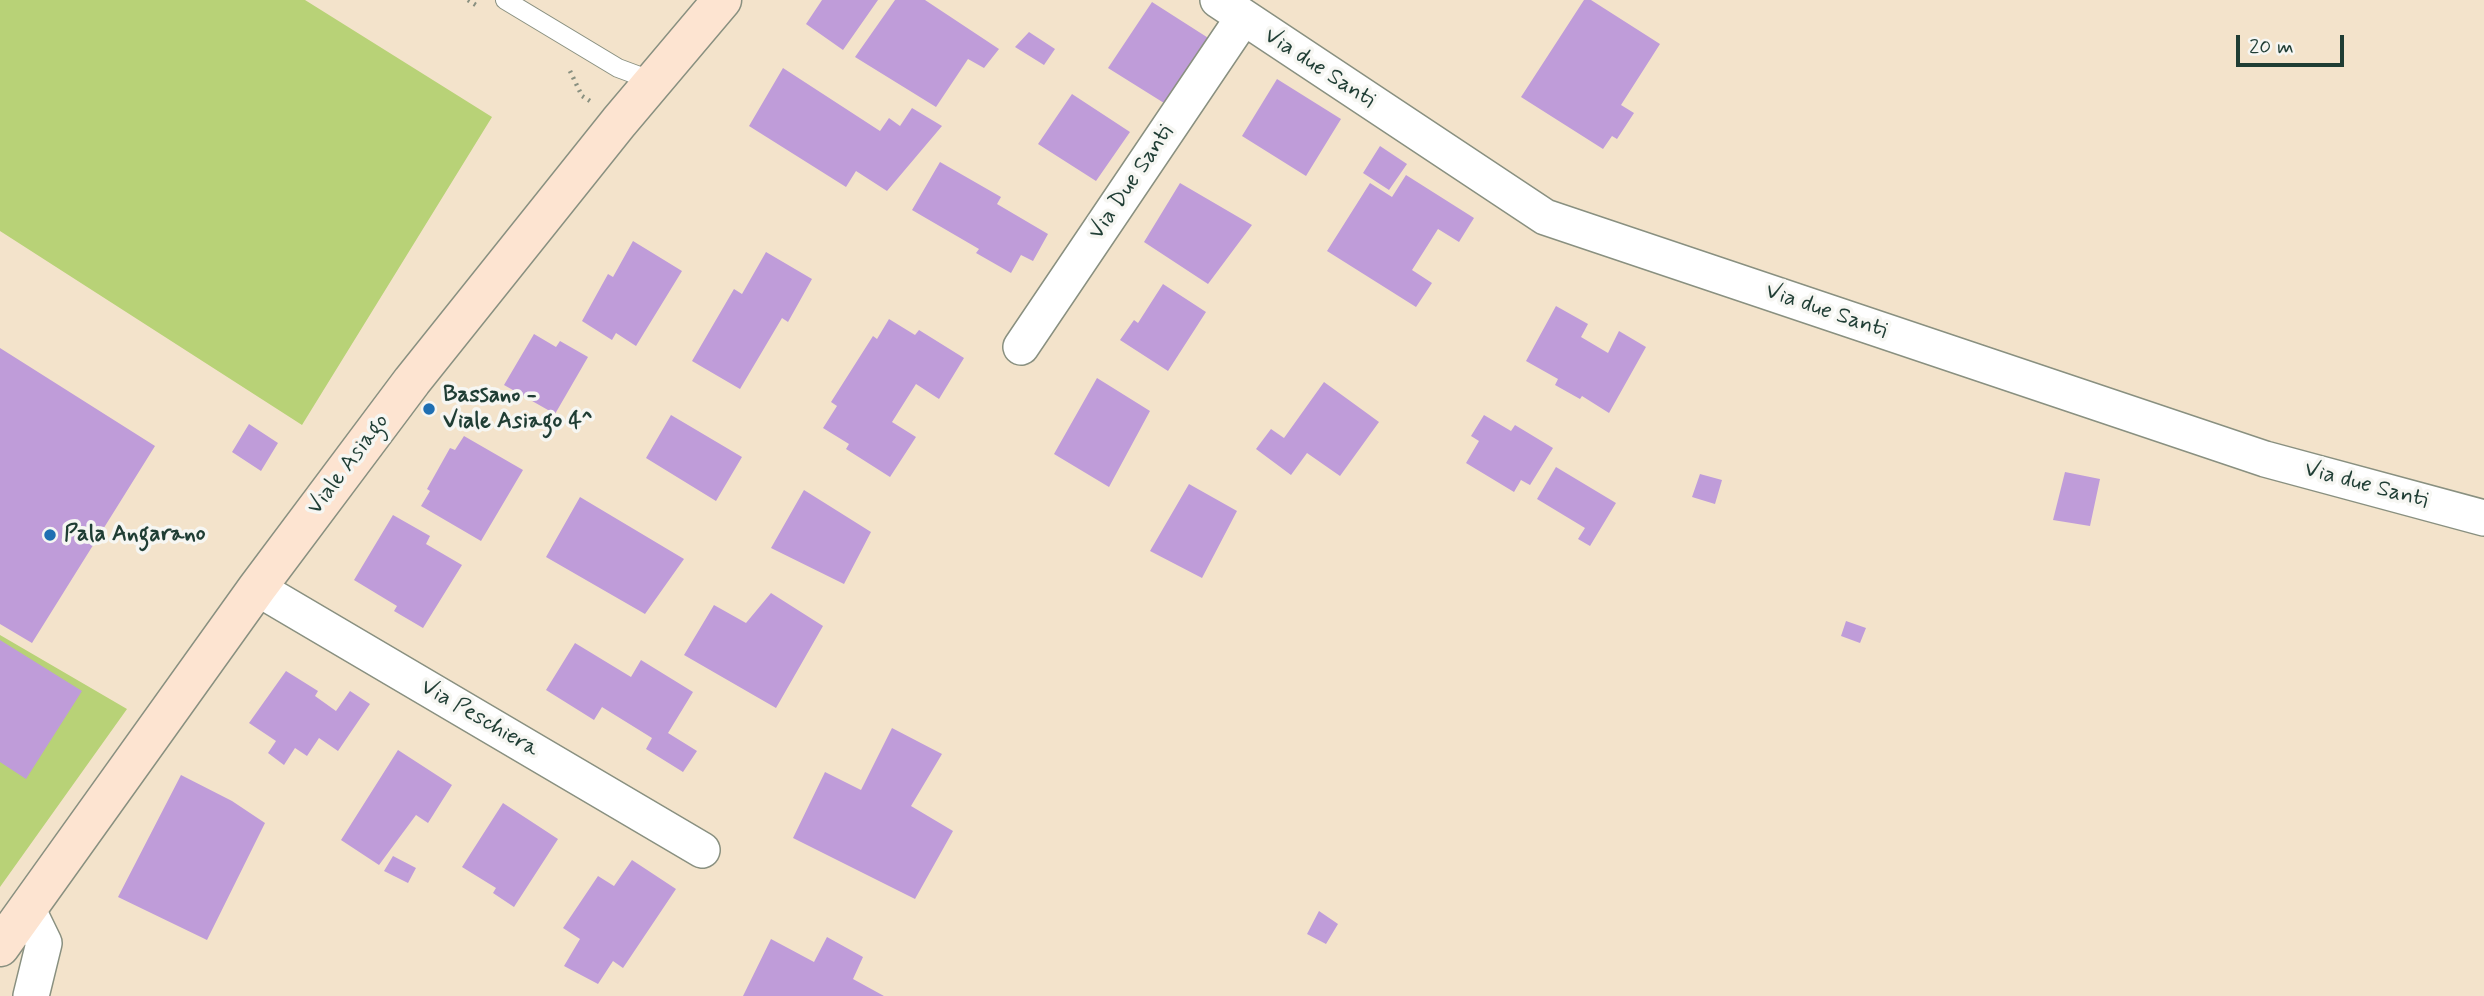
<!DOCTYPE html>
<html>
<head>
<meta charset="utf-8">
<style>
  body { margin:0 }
  #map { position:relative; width:2484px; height:996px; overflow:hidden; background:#f3e3cb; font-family:Mynerve,sans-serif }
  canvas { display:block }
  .scale { position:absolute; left:2236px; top:35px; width:108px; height:32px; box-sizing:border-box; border:4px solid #1f3d34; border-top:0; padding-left:9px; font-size:21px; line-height:24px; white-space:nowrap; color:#1f3d34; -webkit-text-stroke:5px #f6f6f2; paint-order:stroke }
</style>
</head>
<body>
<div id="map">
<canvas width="2484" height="996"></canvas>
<div class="scale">20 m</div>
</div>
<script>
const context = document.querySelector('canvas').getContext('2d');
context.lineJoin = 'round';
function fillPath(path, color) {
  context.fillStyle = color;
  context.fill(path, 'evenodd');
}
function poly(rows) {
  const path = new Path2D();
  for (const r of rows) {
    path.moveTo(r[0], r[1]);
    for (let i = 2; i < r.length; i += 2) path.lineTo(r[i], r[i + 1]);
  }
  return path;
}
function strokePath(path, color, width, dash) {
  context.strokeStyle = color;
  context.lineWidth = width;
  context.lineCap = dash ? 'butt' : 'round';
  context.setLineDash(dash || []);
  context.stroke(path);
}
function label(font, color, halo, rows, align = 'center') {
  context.font = font + ' Mynerve,sans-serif';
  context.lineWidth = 7;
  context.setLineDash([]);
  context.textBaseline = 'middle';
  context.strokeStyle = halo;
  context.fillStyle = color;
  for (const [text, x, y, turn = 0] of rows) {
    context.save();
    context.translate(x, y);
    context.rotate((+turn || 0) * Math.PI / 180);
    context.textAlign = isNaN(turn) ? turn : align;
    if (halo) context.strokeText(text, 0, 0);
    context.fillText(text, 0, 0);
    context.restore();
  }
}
fillPath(poly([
  [0,0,305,0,492,117,302,425,0,231],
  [0,635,127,709,0,887]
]), '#b8d277');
fillPath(poly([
  [822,0,878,0,843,50,806,24],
  [895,0,925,0,999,49,984,68,968,59,936,107,855,57],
  [1584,0,1591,0,1660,44,1621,105,1634,113,1617,139,1612,136,1603,149,1521,97],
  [1152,2,1213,41,1172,108,1108,68],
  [1029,32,1055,49,1044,65,1015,47],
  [783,68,880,131,889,118,900,126,912,108,942,126,887,191,856,171,846,187,749,126],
  [1277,79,1341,119,1306,176,1242,136],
  [1072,94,1130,132,1096,181,1038,144],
  [1380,146,1407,164,1389,190,1363,173],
  [940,162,1001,197,997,204,1048,234,1033,261,1021,255,1011,273,976,253,979,249,912,210],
  [1406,175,1474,218,1459,242,1438,229,1412,270,1432,283,1416,307,1327,251,1370,183,1392,197],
  [1180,183,1252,225,1208,284,1144,242],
  [633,241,682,271,636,346,616,333,612,340,582,321,608,274,613,277],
  [766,252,812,279,788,322,782,318,740,389,692,361,734,289,742,294],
  [1163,284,1206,312,1168,371,1120,340,1134,320,1138,323],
  [1556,306,1588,324,1581,337,1608,353,1619,331,1646,347,1609,413,1582,396,1580,399,1555,385,1558,379,1526,361],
  [889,319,915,335,919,330,964,358,939,399,916,384,892,422,916,437,890,477,846,449,849,444,823,428,837,406,831,402,873,336,877,339],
  [534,334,556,347,560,341,588,357,555,414,504,385],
  [0,348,155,446,32,643,0,624],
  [1097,378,1150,411,1109,487,1054,454],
  [1324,382,1379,422,1340,476,1307,453,1291,475,1256,449,1271,429,1284,438],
  [671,415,742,457,716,501,646,458],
  [1484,415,1511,431,1515,425,1553,448,1530,485,1521,480,1514,492,1466,463,1479,441,1471,436],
  [249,424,278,443,261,471,232,452],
  [464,436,523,470,481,541,421,506,430,491,427,489,450,448,455,450],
  [1556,467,1616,503,1590,546,1578,539,1585,528,1537,499],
  [2065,472,2100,479,2090,526,2053,520],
  [1700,474,1722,480,1715,504,1692,497],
  [1189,484,1237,511,1202,578,1150,551],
  [804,490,871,532,844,584,771,548],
  [580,497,684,559,645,614,546,557],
  [393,515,430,536,426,544,462,565,423,628,394,611,397,606,354,580],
  [771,593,823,626,776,708,684,655,714,605,746,623],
  [1846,621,1866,628,1860,643,1841,636],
  [0,640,82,691,26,779,0,762],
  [575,643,631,677,641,660,693,692,668,733,697,751,683,772,646,749,652,738,602,707,594,720,546,690],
  [286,671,318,691,315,696,336,711,350,691,370,704,338,751,319,738,307,756,295,748,284,765,268,753,276,741,249,723],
  [892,728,942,754,911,806,953,831,915,899,793,838,825,772,861,790],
  [398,750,452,785,428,823,416,815,379,865,341,840],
  [181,775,232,801,265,823,207,940,118,897],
  [503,803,558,839,514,907,493,893,496,888,462,867],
  [393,856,416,868,408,883,384,871],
  [632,860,676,889,623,968,613,961,598,984,564,966,580,939,563,928,598,876,614,886],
  [1319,911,1338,924,1326,944,1307,934],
  [827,937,863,957,853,979,884,996,743,996,771,939,814,962]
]), '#bf9cd9');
const lane = poly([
  [505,0,618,68,653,81]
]);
const street = poly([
  [1218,0,1545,217,2265,459,2484,518],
  [1021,347,1243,18],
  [257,588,702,850],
  [27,908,44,943,31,996]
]);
const secondary = poly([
  [0,947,257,588,412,381,619,122,722,0]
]);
strokePath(lane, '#899080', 20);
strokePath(street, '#899080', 38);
strokePath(secondary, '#899080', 41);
strokePath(poly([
  [468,0,479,7],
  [570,71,582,96,590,101]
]), '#899080', 4.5, [2, 5]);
strokePath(lane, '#fff', 18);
strokePath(street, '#fff', 35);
strokePath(secondary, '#fde4d1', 38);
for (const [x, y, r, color] of [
  [429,409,7,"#1f6fb2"],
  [50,535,7,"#1f6fb2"]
]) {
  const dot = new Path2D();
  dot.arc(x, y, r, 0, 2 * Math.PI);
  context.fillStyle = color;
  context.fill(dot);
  strokePath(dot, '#f6f6f2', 2.5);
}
label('23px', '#1f3d34', '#f6f6f2', [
  ["Via due Santi",1319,69,33],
  ["Via Due Santi",1132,183,-56],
  ["Via due Santi",1826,312,19],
  ["Viale Asiago",349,465,-53],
  ["Via due Santi",2366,486,15],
  ["Via Peschiera",479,719,30]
]);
label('bold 23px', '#1f3d34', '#f6f6f2', [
  ["Bassano -",443,396],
  ["Viale Asiago 4^",443,422],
  ["Pala Angarano",64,535]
], 'left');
</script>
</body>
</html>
